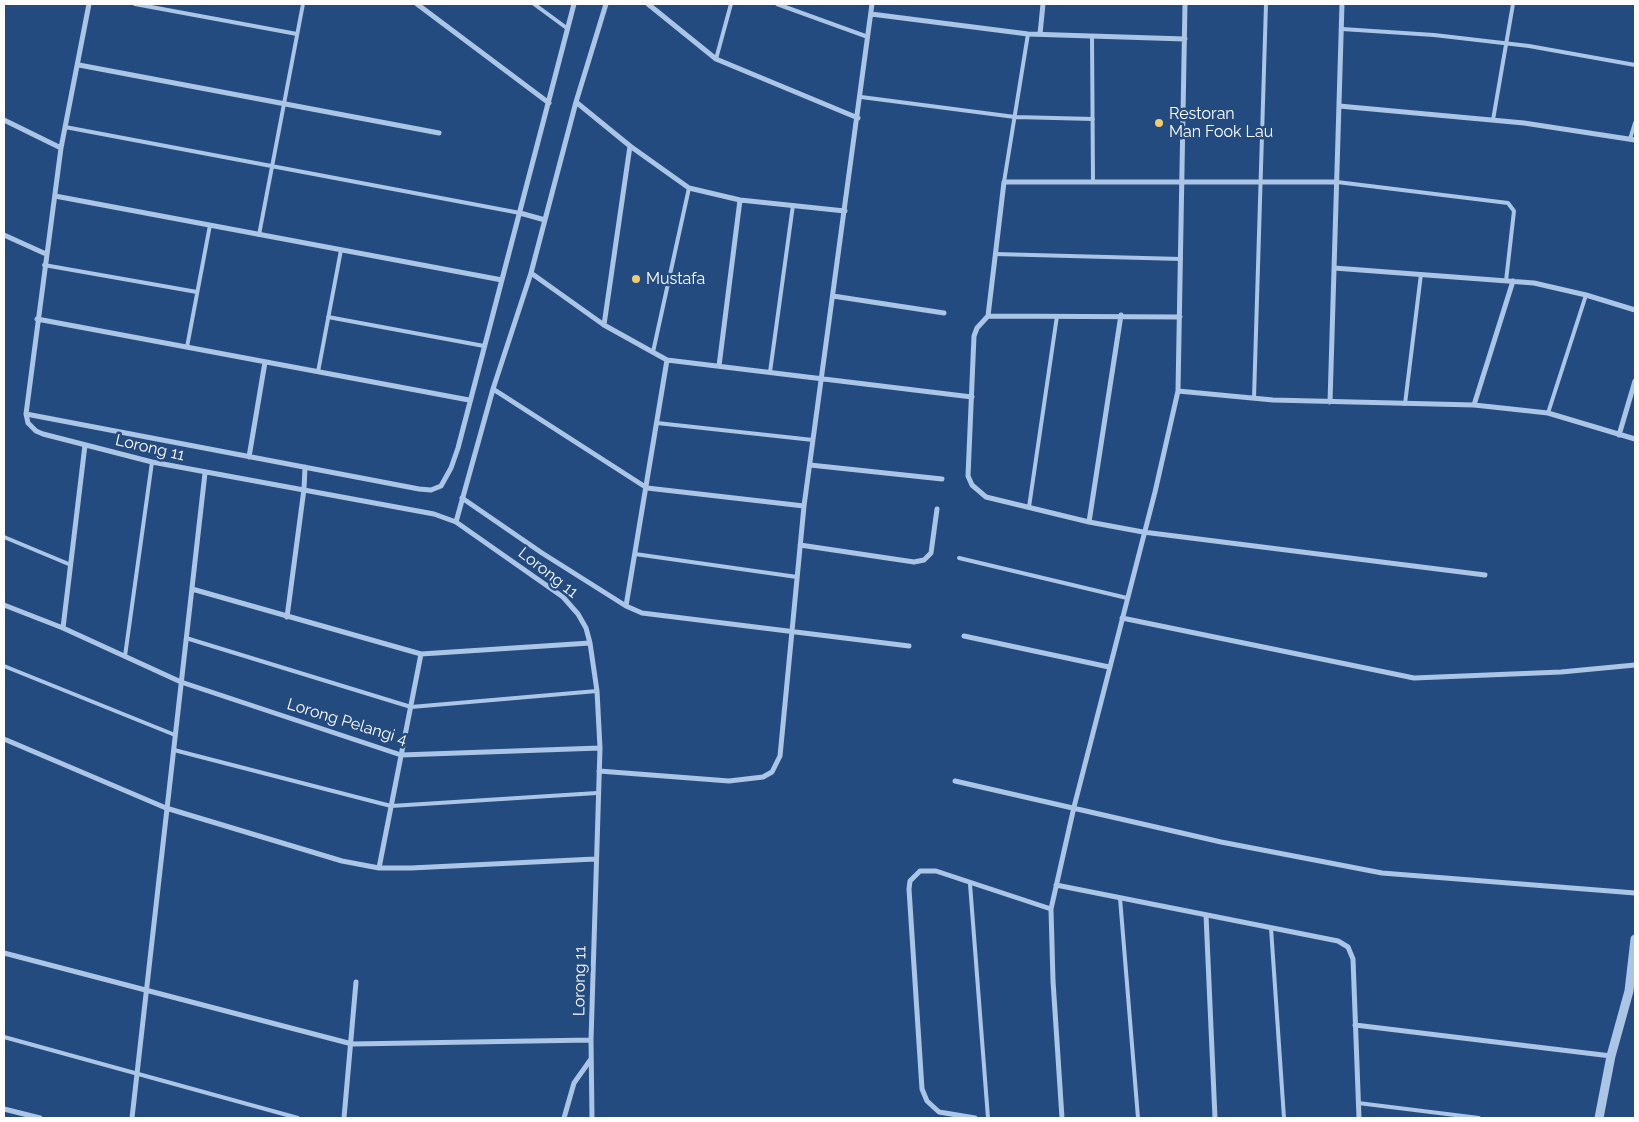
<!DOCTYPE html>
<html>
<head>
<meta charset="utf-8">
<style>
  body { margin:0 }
  #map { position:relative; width:1639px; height:1122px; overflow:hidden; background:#244b7f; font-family:Raleway,sans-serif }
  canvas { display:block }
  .frame { position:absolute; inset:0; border:5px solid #fff; pointer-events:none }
</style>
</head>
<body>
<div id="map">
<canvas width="1639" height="1122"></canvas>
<div class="frame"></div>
</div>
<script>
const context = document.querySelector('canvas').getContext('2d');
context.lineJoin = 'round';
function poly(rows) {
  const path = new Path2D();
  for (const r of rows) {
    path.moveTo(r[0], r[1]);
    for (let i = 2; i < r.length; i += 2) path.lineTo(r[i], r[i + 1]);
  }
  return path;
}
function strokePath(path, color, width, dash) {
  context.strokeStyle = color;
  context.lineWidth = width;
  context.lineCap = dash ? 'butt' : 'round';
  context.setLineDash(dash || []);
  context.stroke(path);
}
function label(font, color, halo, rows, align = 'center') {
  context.font = font + ' Raleway,sans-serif';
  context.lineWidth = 5;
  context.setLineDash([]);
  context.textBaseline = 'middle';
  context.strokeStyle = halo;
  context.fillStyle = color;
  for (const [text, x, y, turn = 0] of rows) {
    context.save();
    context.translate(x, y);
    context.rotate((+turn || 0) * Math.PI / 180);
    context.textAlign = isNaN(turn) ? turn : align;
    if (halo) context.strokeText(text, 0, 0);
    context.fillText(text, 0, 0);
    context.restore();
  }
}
strokePath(poly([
  [135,4,297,34],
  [534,4,568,29],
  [777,4,868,37],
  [1342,29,1434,35,1529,46,1635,65],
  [1092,36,1093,181],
  [716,59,731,4],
  [861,97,1015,117,1093,119],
  [1493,120,1513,4],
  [65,127,520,213],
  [1630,139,1635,123],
  [1004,182,1028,34],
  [1337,182,1508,203,1514,211,1506,281],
  [259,235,303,4],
  [995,254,1181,259],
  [44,265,197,292],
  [328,317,484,346],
  [187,347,210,225],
  [653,352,689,188],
  [318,372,341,250],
  [770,372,793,205],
  [1254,398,1266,4],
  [1405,404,1421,274],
  [1548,413,1586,295],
  [657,423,813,440],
  [1029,507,1057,316],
  [4,537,71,565],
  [635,554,797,577],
  [959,558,1127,598],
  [186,638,411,707,597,691],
  [125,656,152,462],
  [4,666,175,735],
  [174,750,391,806,597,793],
  [970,884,988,1118],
  [1120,898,1138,1118],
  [1271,928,1284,1118],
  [4,1037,298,1118],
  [1358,1103,1479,1118]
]), '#aac5e6', 4);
strokePath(poly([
  [89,4,61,148,26,414,28,423,36,431,43,434,152,462,434,514,456,522,563,597,578,614,586,628,590,643,597,691,600,748,591,1040,592,1118],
  [417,4,549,103],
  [648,4,716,59,858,118],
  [871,14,1028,34,1185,39],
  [1040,34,1043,4],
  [79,65,439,133],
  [576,102,630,146,689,188,740,200,845,211],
  [1339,106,1524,123,1635,140],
  [4,120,61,148],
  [55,196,502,280],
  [520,213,545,220],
  [4,235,46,254],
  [1334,268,1534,283,1586,295,1635,310],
  [531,273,604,325,667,360,972,397],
  [833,296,944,313],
  [988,316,1004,182,1337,182],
  [1180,317,988,316,977,328,974,336,968,476,972,485,986,497,1089,522,1143,532,1485,575],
  [37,319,469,400],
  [604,325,630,146],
  [719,366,740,200],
  [493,389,647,488,804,506],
  [1178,391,1273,400,1474,405,1502,408,1548,413,1635,439],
  [1330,402,1342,4],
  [1474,405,1513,281],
  [26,414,419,489,431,490,441,486,451,468,458,448,574,4],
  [1619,435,1635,381],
  [249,457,265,362],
  [810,465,942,479],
  [462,498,542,553,626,606,642,613,909,646],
  [456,522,493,389,531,273,576,102,606,4],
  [1089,522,1121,315],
  [800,545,914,562,924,560,931,553,937,509],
  [192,589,421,654,590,643],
  [4,605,63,628,181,682,401,755,600,748],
  [626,606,667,360],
  [287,617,304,489,305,467],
  [1122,618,1414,678,1561,672,1635,665],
  [63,628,85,445],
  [964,636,1109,667],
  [4,739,166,808,342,861,379,868,411,868,595,859],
  [599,771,729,781,763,777,772,772,780,756,804,506,872,4],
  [955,781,1221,842,1382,873,1635,893],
  [379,868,421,654],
  [1056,885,1338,941,1348,947,1353,959,1359,1118],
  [1206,915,1215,1118],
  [4,953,352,1044,591,1040],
  [1355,1025,1611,1056],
  [4,1109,40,1118],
  [132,1118,205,473],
  [344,1118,356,982],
  [564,1118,574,1083,591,1059],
  [975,1118,939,1112,927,1101,922,1089,909,889,910,881,920,871,936,871,1051,909],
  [1062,1118,1053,981,1051,909,1074,807,1155,492,1178,391,1185,4]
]), '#aac5e6', 5);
strokePath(poly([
  [1599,1118,1611,1056,1629,991,1635,939]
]), '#aac5e6', 9);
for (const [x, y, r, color] of [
  [1159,123,5,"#f1cc6e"],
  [636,279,5,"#f1cc6e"]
]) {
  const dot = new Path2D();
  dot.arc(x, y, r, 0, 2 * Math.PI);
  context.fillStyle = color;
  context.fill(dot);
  strokePath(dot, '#244b7f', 2);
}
label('16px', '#fff', '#244b7f', [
  ["Restoran",1169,114],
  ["Man Fook Lau",1169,132],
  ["Mustafa",646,279]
], 'left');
label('16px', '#fff', '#244b7f', [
  ["Lorong 11",150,448,13],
  ["Lorong 11",548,573,38],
  ["Lorong Pelangi 4",347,722,17],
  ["Lorong 11",580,981,-89]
]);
</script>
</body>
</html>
